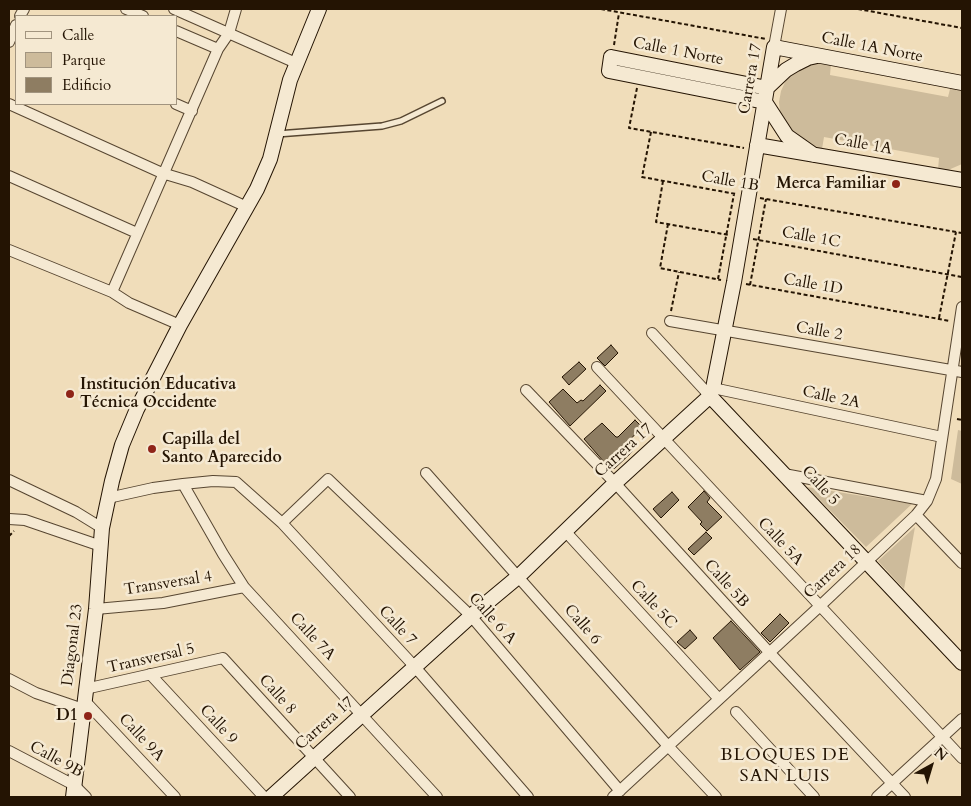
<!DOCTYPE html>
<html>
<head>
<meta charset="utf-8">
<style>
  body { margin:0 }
  #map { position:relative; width:971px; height:806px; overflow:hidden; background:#f0ddba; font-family:Cardo,serif }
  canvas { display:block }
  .frame { position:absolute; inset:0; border:10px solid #241403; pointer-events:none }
  .legend { position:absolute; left:15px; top:15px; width:162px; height:90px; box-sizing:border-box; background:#f5e9d2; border:1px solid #a1947f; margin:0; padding:6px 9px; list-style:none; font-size:15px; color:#241403 }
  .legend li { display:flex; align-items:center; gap:10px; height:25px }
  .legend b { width:25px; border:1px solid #a1947f }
  .north { position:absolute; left:906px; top:741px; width:50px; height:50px; -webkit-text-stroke:4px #f5e9d2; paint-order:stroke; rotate:39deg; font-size:14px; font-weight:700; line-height:20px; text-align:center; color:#241403 }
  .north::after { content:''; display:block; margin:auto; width:18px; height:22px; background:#241403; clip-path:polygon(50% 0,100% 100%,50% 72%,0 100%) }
</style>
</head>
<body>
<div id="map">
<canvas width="971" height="806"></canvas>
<div class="frame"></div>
<ul class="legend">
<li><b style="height:6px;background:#f5e9d2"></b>Calle</li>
<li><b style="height:14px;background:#cdbb9b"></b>Parque</li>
<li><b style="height:14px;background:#8e7d62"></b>Edificio</li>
</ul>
<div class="north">N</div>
</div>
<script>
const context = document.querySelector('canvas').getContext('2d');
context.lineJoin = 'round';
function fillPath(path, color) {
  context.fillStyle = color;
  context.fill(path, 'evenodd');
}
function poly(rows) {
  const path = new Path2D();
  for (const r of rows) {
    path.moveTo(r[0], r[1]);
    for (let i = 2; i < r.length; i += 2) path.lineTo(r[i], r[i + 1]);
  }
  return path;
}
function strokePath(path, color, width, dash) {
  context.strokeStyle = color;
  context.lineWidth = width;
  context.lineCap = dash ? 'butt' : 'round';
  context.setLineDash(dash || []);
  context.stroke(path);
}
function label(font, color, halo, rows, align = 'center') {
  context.font = font + ' Cardo,serif';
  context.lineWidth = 5;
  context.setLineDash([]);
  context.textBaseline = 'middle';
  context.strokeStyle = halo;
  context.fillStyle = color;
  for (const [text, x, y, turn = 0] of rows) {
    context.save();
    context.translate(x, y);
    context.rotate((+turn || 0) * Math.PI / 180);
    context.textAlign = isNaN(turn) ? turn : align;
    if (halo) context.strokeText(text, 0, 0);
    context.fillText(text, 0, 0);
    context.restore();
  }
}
fillPath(poly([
  [820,62,831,64,830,75,948,97,951,85,961,91,962,92,962,164,946,171,938,170,939,158,824,137,822,149,808,145,792,135,780,113,779,102,781,91,786,80,794,72,807,65],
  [958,430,962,431,962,484,951,479],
  [807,487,912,504,866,547],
  [915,527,904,589,878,561]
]), '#cdbb9b');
const building = poly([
  [611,345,618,353,605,366,597,358,611,345],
  [579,362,586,369,569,385,562,377,579,362],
  [600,385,606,391,570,426,549,402,563,389,577,403,581,400,583,401,600,385],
  [635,420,642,427,626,444,633,451,614,469,606,460,604,462,584,439,602,423,616,437,618,437,635,420],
  [704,491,710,498,707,502,722,517,707,531,700,524,702,522,688,507,704,491],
  [672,492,679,500,661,518,653,509,672,492],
  [706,532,712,538,694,555,688,549,706,532],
  [780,614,789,623,770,642,761,633,780,614],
  [731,621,760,652,740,670,713,638,731,621],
  [690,630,697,638,685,649,677,642,690,630]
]);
fillPath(building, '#8e7d62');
strokePath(building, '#241403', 1);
const lane = poly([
  [277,134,382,126,401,121,442,101]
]);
const street = poly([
  [126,9,143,16],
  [174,9,296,63],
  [20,16,24,9],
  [176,31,218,49,229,33,236,9],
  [9,42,16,25],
  [774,47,781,9],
  [9,104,162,173,192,182,247,207],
  [176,104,192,111],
  [9,176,137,233],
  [9,250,112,292,129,303,180,325],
  [112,292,218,49],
  [670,321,962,372],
  [652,333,710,396],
  [597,367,962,758],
  [713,388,942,437],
  [526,390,615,483,769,652,905,797],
  [426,473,668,746,716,797],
  [784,474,927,501],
  [9,480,76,512,102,528],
  [183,484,223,554,244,587,437,797],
  [108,498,153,488,183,484,213,481,236,482,282,523,415,667,528,797],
  [916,515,962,563],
  [9,519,25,520,101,546],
  [282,523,328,479,471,616,620,791],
  [565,531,719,699],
  [96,609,163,603,244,587],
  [150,674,264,797],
  [9,679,36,693,83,709],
  [85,689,223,658,350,797],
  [84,700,175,797],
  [736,712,814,797],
  [9,751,74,785,86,797],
  [613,797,820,606,916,515,927,501,936,479,962,307],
  [877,797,962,719]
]);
const secondary = poly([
  [757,145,962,180],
  [814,155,787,136,765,102,609,71,611,57,767,88,786,70,796,64,808,58,817,56],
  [710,396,962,663],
  [73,797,96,609,102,528,112,481,122,445,137,409,180,325,257,189,270,159,290,80,319,9],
  [271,797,471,616,519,576,615,483,710,396,713,388,734,282,774,47,962,83]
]);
strokePath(lane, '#574631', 8);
strokePath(street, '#574631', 12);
strokePath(secondary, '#241403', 16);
strokePath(poly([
  [601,9,766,39],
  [858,9,962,28],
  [614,45,619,13],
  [637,88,629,128,744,148],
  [651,132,642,177,736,194],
  [663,181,656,222,729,235],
  [760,198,962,233],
  [668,224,660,268,721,280],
  [753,239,962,277],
  [718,279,734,194],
  [746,284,950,321],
  [750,285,766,199],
  [671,311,679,272],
  [939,318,956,232],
  [957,419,962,420],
  [9,536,14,531]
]), '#241403', 2, [4, 2.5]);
strokePath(lane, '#f5e9d2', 5);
strokePath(street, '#f5e9d2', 10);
strokePath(secondary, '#f5e9d2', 14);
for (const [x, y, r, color] of [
  [896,184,5,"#8f2418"],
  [70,394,5,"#8f2418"],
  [152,449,5,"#8f2418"],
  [88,716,5,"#8f2418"]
]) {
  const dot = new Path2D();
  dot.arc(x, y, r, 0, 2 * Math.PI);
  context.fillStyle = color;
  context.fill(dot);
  strokePath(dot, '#f5e9d2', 2);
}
label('16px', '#241403', '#f5e9d2', [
  ["Calle 1A Norte",872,48,11],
  ["Calle 1 Norte",678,52,11],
  ["Carrera 17",751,79,-80],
  ["Calle 1A",863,145,10],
  ["Calle 1B",730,182,10],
  ["Calle 1C",811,238,10],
  ["Calle 1D",813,285,10],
  ["Calle 2",819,332,10],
  ["Calle 2A",831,398,12],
  ["Carrera 17",624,451,-42],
  ["Calle 5",820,486,47],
  ["Calle 5A",780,542,47],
  ["Carrera 18",833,572,-43],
  ["Transversal 4",168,584,-9],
  ["Calle 5B",726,584,48],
  ["Calle 5C",653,605,47],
  ["Calle 6 A",492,619,48],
  ["Calle 6",582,625,49],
  ["Calle 7",397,626,47],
  ["Calle 7A",312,637,47],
  ["Diagonal 23",73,645,-83],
  ["Transversal 5",151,659,-13],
  ["Calle 8",277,695,48],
  ["Carrera 17",325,724,-41],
  ["Calle 9",218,725,47],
  ["Calle 9A",141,738,47],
  ["Calle 9B",56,760,29]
]);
label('bold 16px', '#241403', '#f5e9d2', [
  ["Merca Familiar",886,184],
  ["Institución Educativa",80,385,"left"],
  ["Técnica Occidente",80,403,"left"],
  ["Capilla del",162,440,"left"],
  ["Santo Aparecido",162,458,"left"],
  ["D1",78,716]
], 'right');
context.letterSpacing = '1px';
label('18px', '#241403', '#f5e9d2', [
  ["BLOQUES DE",785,756],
  ["SAN LUIS",785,777]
]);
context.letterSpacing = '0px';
</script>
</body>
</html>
